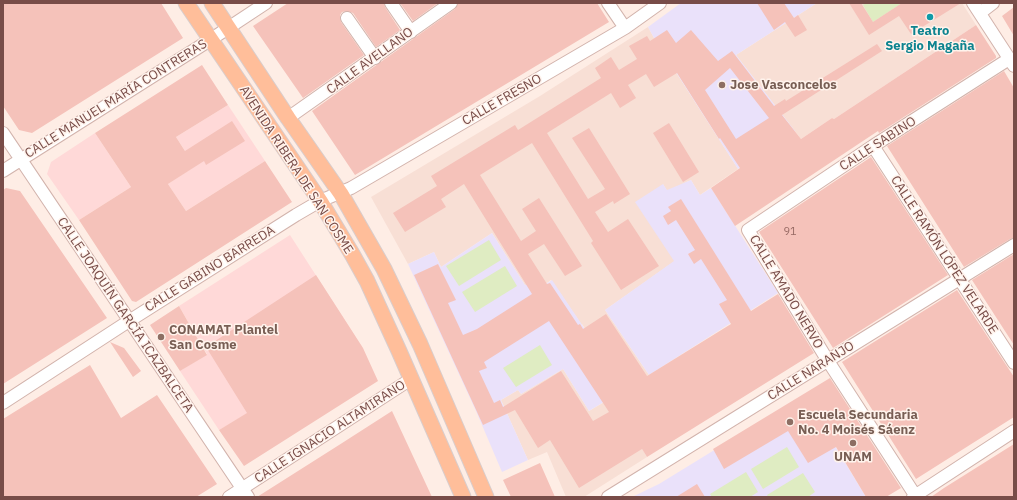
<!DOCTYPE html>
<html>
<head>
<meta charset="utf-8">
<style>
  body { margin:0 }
  #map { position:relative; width:1017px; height:500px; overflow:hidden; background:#feede5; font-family:"IBM Plex Sans",sans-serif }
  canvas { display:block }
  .frame { position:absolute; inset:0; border:4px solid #784c48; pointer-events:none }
</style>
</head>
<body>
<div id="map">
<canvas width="1017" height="500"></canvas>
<div class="frame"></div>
</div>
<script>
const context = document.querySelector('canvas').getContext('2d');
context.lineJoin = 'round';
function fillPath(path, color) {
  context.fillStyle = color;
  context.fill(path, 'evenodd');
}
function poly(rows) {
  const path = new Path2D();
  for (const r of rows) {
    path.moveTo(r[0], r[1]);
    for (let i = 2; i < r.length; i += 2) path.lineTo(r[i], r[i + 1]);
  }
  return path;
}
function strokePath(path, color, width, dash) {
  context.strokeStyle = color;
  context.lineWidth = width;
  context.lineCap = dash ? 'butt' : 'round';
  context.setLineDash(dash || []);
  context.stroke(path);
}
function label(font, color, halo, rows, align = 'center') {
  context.font = font + ' "IBM Plex Sans",sans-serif';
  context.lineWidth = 3;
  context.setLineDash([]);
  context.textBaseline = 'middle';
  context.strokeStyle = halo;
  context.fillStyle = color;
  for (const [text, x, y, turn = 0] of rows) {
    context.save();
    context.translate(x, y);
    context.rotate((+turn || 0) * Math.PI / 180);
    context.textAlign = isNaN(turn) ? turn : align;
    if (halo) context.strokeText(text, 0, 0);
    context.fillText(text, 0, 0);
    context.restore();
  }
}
fillPath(poly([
  [817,3,962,3,976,25,834,119,832,118,801,139,736,55],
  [648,27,654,38,738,169,700,195,691,180,667,191,663,184,675,261,605,310,649,375,625,389,582,324,581,324,551,280,537,290,525,285,492,233,441,267,434,252,408,264,371,197,540,96],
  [563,369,589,411,611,398,647,457,584,497,566,497,547,452,528,460,501,400,518,390,521,394]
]), '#f8dfd5');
fillPath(poly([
  [228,105,265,161,186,211,168,184,195,166,176,137],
  [95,133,131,187,79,220,47,174,51,162],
  [290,235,362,347,219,430,180,371,207,354,179,306]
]), '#ffd9d8');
fillPath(poly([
  [681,3,817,3,736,55,795,131,738,169,654,38,648,27],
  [691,180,700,195,711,188,778,293,649,375,605,310,674,261,635,202,663,184,667,190],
  [492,233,525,285,531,282,537,290,552,280,625,389,589,411,563,369,521,394,518,390,501,400,528,460,502,472,476,411,408,264,434,252,441,267],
  [804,395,866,497,632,497,659,484]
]), '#eae1fa');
fillPath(poly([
  [867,3,902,3,873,22,863,5],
  [489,240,501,260,459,286,446,266],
  [505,266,517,286,475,312,462,292],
  [540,345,552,365,516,387,503,368],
  [787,447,799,467,763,489,751,469],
  [746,472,758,492,750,497,712,497,710,494],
  [803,473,815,492,808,497,768,497,767,495]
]), '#dfecc2');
fillPath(poly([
  [3,3,161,3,183,38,32,133,19,130,3,106],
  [288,3,384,3,385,7,400,30,376,47,353,13,347,11,342,12,340,15,341,22,364,55,303,98,253,26],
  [400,3,438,3,413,21],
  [458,3,597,3,609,22,355,175,312,111,455,9],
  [757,3,784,3,794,18,798,15,807,30,795,37,785,22,774,30],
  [849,3,861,3,873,22,902,3,961,3,911,34,899,16,869,35],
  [1014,7,1014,36,1002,16],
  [976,25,996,56,996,58,879,133,878,131,735,226,711,188,740,168,720,138,719,139,677,73,654,87,646,74,628,85,636,98,620,108,611,93,547,133,588,199,605,189,572,138,589,128,630,194,614,204,613,201,595,212,608,232,628,219,659,266,621,290,591,243,593,241,532,143,480,175,521,241,536,231,522,209,539,198,582,266,565,276,544,244,528,254,547,284,550,283,578,325,580,324,583,329,606,314,647,376,731,324,719,304,727,300,701,259,694,264,688,254,695,250,676,220,668,225,663,216,671,211,668,207,681,199,751,311,778,294,814,353,647,457,642,449,579,488,550,440,538,448,515,410,483,425,414,275,438,264,456,300,448,303,463,335,477,329,532,294,464,184,441,199,446,207,405,232,393,213,437,186,431,176,515,125,518,130,601,78,595,68,611,57,619,70,637,59,629,46,647,36,650,41,667,30,676,43,691,30,718,61,732,51,774,106,785,99,786,101,877,44,882,51,782,115,801,139,832,118,834,119],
  [730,68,769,118,736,139,705,90],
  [549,321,609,412,593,421,561,371,503,407,500,400,494,403,479,371,487,368,484,362],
  [202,65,228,105,176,137,185,151,232,121,245,141,206,165,204,161,168,184,186,211,265,161,292,202,136,302,132,301,79,220,131,187,95,133],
  [1004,71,1014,88,1014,238,1010,239,964,267,887,146],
  [669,123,699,172,683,182,653,133],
  [871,157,948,275,833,348,759,232],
  [6,188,20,191,107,318,3,384,3,190],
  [1014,254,1014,345,972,280],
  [316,275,363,348,378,381,244,466,219,430,247,413,206,347],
  [957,290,1014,377,1014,417,916,479,842,362],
  [179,306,207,355,180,371,150,325],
  [110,342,124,348,141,371,133,377],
  [90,365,121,418,157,395,217,484,196,497,3,497,3,419],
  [830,378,901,488,886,497,866,497,836,447,808,463,788,431,724,469,713,449],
  [392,411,432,497,257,497,339,445],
  [1014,444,1014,497,931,497,944,488],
  [540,463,555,497,511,497,503,480],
  [697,484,705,497,676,497]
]), '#f5c2ba');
const minor = poly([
  [391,3,411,32],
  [608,3,625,28],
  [973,3,1014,66],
  [980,13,993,3],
  [347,18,375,58],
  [288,118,451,3],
  [3,133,248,497],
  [873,146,1014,363],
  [3,171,210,40,266,3],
  [3,403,129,321,296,215,320,201,351,188,625,28,660,3],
  [915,495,828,361,748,230,873,146,1009,59],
  [229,497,411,379],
  [608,497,1014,245],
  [913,497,1014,431]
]);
const major = poly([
  [186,3,320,201,352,254,367,281,399,351,463,497],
  [212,3,288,118,341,194,384,269,420,344,486,497]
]);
strokePath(minor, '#d2b3ac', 14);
strokePath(major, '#d9cdcc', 17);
strokePath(minor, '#fff', 12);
strokePath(major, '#ffbe9a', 15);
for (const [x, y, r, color] of [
  [930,17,4,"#0f9aa8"],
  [722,85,4,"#8d6e63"],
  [161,337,4,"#8d6e63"],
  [790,422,4,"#8d6e63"],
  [853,443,4,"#8d6e63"]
]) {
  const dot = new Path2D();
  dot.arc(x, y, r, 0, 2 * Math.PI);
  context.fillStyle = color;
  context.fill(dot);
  strokePath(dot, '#fff3ec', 1.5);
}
label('11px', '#976a64', null, [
  ["91",790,232]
]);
label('bold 13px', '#0d838f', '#fff3ec', [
  ["Teatro",930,31],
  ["Sergio Magaña",930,46]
]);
label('13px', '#784c48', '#fff3ec', [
  ["CALLE AVELLANO",370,61,-36],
  ["CALLE MANUEL MARÍA CONTRERAS",116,99,-32],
  ["CALLE FRESNO",502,100,-30],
  ["CALLE SABINO",878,144,-33],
  ["AVENIDA RIBERA DE SAN COSME",296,170,57],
  ["CALLE RAMÓN LÓPEZ VELARDE",944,255,57],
  ["CALLE GABINO BARREDA",210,269,-32],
  ["CALLE AMADO NERVO",786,292,59],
  ["CALLE JOAQUÍN GARCÍA ICAZBALCETA",125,315,56],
  ["CALLE NARANJO",811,371,-32],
  ["CALLE IGNACIO ALTAMIRANO",330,432,-33]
]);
label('bold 13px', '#785e54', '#fff3ec', [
  ["Jose Vasconcelos",730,85],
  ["CONAMAT Plantel",169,330],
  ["San Cosme",169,345],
  ["Escuela Secundaria",798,415],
  ["No. 4 Moisés Sáenz",798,430],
  ["UNAM",853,457,"center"]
], 'left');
</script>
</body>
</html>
